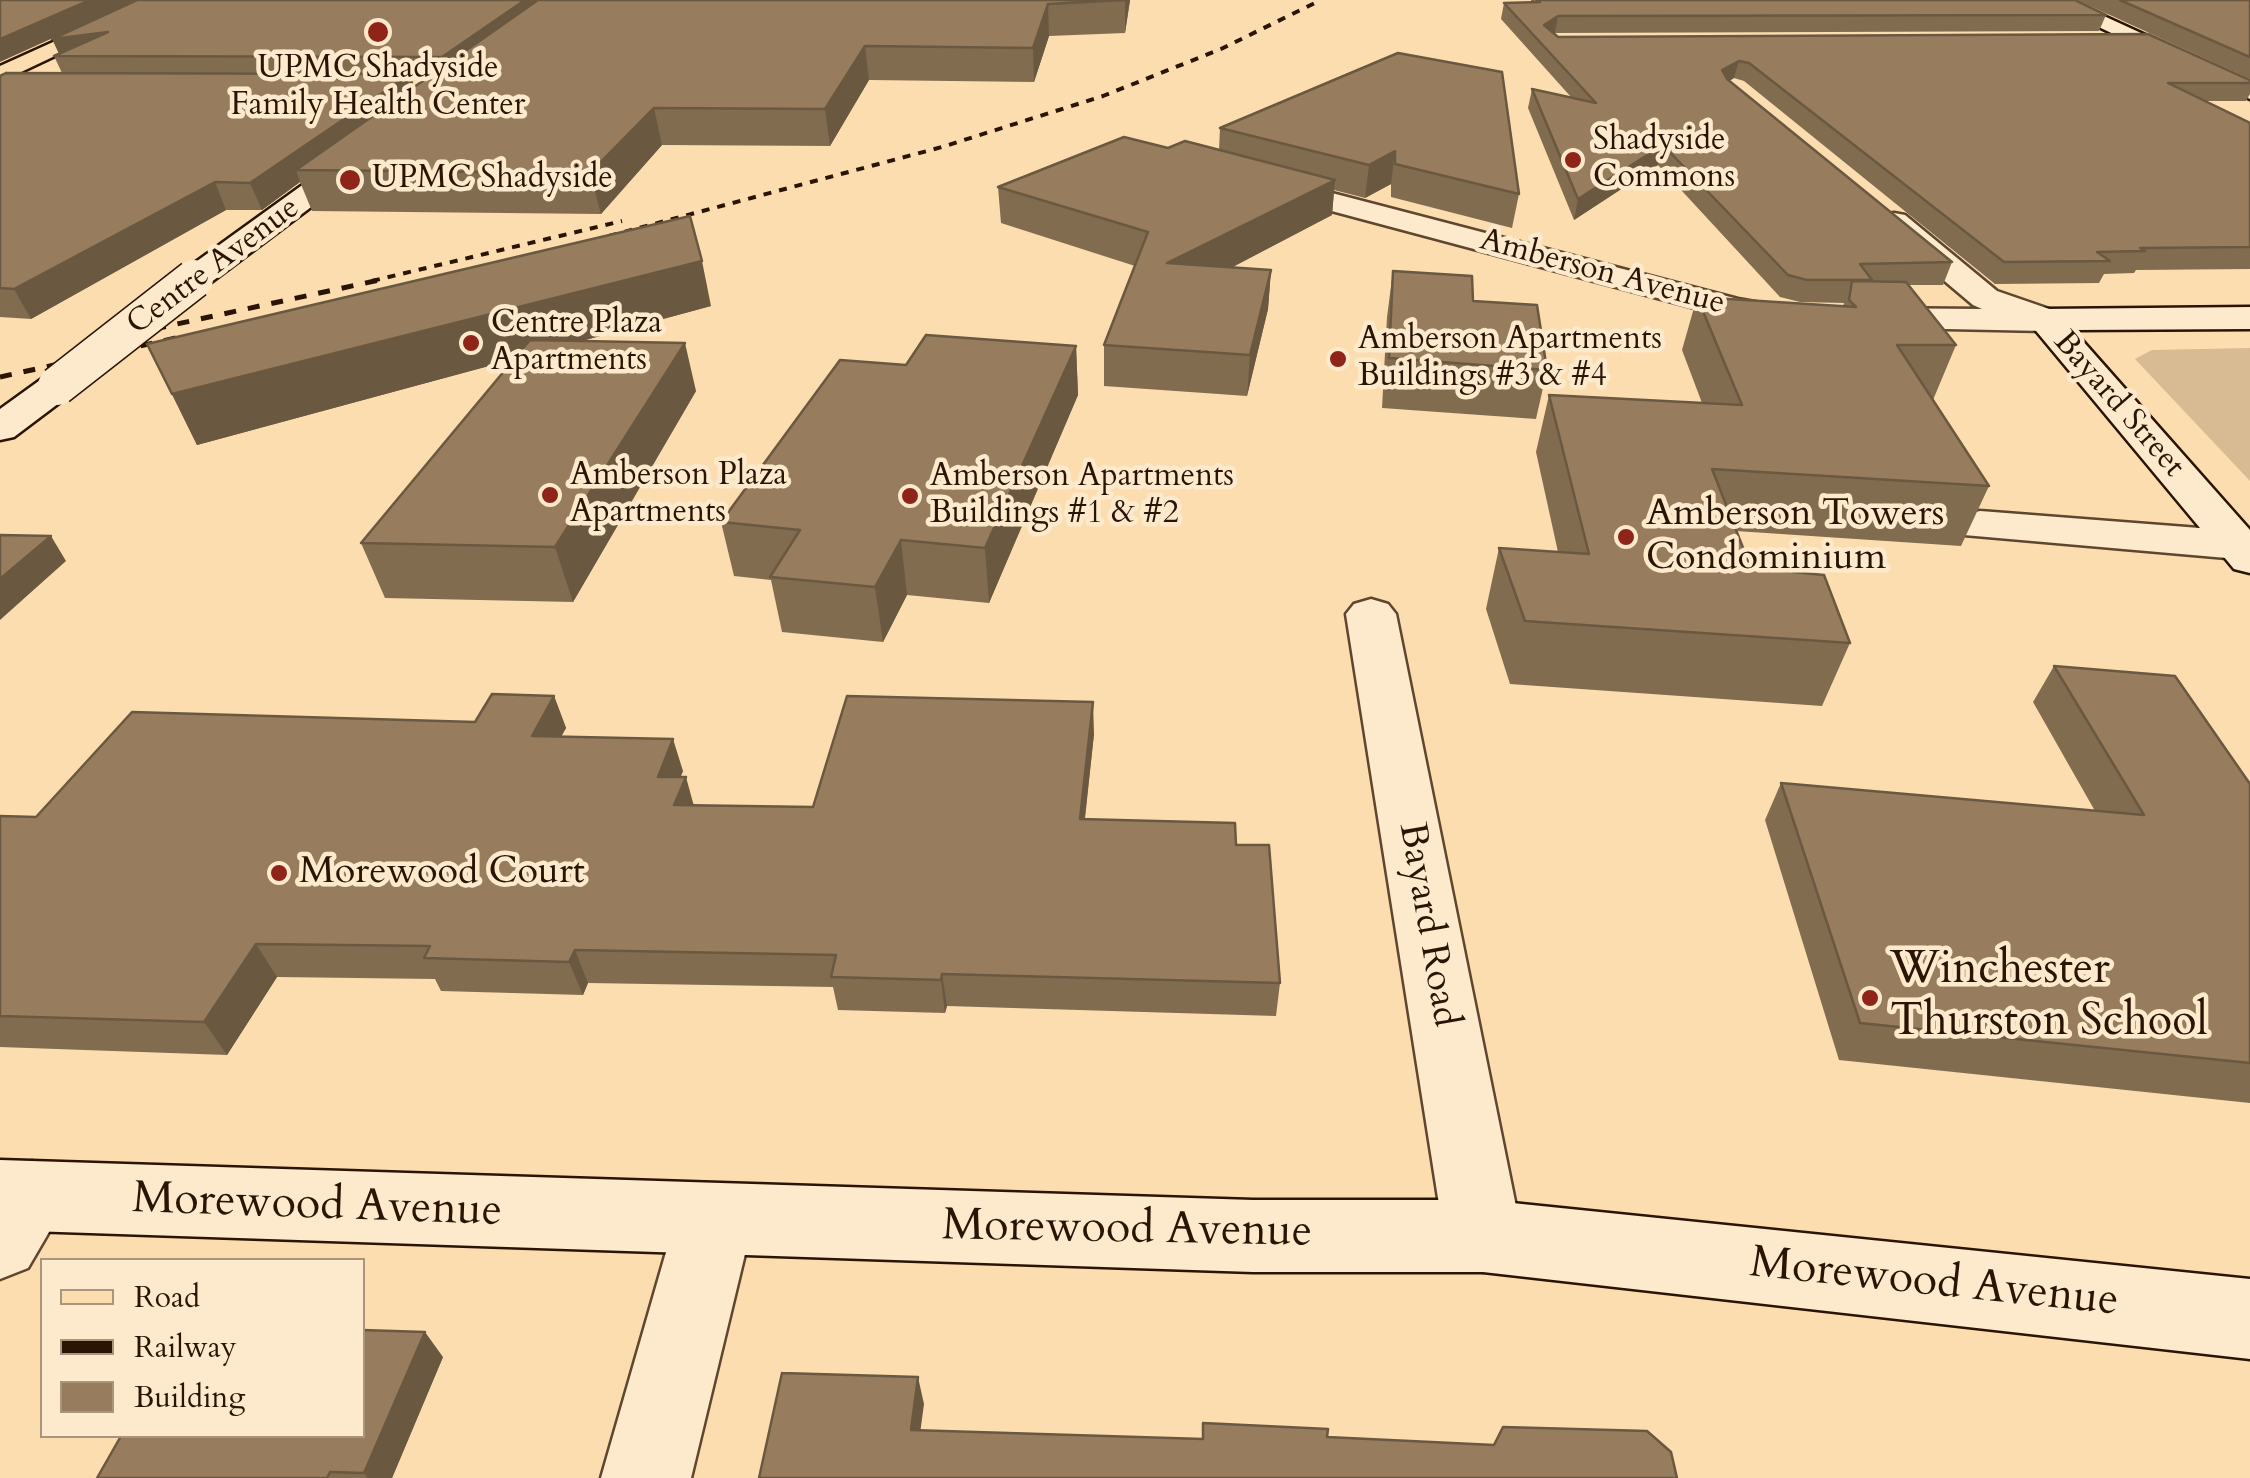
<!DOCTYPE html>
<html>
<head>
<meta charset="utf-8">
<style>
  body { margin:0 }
  #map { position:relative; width:2250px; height:1478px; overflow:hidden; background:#fcddb0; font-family:Cardo,serif }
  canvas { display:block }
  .legend { position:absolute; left:40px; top:1258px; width:325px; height:180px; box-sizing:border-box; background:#fde9cc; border:2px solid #a9947c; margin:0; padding:12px 18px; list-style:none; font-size:30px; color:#2a1404 }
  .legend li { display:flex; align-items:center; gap:20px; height:50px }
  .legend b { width:50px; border:2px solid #a9947c }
</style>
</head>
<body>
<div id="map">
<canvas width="2250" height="1478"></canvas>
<ul class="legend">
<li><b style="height:12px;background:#fcddb0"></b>Road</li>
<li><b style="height:12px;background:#2a1404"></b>Railway</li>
<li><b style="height:28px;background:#977d5d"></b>Building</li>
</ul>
</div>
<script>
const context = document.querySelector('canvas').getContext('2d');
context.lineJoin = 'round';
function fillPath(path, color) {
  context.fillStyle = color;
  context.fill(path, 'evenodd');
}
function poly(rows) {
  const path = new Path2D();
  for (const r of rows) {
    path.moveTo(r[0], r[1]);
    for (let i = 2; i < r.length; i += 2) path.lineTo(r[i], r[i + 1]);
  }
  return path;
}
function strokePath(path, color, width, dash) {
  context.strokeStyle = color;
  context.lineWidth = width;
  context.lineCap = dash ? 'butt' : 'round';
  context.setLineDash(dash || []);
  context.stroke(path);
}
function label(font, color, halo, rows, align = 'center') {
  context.font = font + ' Cardo,serif';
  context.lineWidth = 9;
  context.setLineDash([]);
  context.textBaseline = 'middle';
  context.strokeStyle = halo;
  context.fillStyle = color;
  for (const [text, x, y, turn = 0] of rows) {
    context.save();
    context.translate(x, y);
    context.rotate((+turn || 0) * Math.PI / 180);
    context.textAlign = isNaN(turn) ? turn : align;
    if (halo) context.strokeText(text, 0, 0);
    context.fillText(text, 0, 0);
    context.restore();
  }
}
fillPath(poly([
  [2250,348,2250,481,2135,359,2152,350]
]), '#d8bb93');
const street = poly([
  [1263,175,1738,299,1783,307,1789,314,1783,321,1771,325,1725,316,1253,190,1248,184,1253,178,1263,175],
  [1894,213,1905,215,1997,291,2058,312,2063,320,2058,328,2045,331,1848,327,1843,319,1848,311,1861,308,1982,309,1973,305,1883,229,1878,222,1883,215,1894,213],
  [1980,511,2238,531,2250,534,2250,556,2238,559,1964,535,1957,525,1964,515,1980,511],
  [1371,599,1388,604,1396,614,1522,1236,1511,1262,1483,1272,1455,1262,1444,1236,1346,614,1354,604,1371,599],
  [32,1161,59,1172,70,1196,28,1268,0,1279,0,1178,5,1172,32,1161],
  [714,1185,741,1196,753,1221,691,1478,601,1478,675,1221,687,1196,714,1185]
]);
const secondary = poly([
  [2042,0,2069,0,2250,83,2250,99,2042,0],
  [365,145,379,153,375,159,210,283,186,283,181,276,186,269,355,147,365,145],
  [2250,307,2250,329,2073,330,2250,530,2250,573,2234,569,2027,320,2032,312,2045,309,2250,307],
  [57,374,71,378,76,386,71,394,14,437,0,440,0,409,43,378,57,374],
  [0,1160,1253,1200,1483,1200,2250,1279,2250,1359,1483,1272,1253,1272,0,1230,0,1160]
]);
const primary = poly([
  [146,0,173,0,0,82,0,66,146,0]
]);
strokePath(street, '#5e462f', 5);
strokePath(secondary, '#2a1404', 5);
strokePath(primary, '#2a1404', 5);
fillPath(street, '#fde9cc');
fillPath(secondary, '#fde9cc');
fillPath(primary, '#fcddb0');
strokePath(poly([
  [609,236,942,147,1103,96,1221,49,1321,0],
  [372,281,622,221]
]), '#2a1404', 4, [8, 8]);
strokePath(poly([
  [154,329,384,279],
  [0,377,176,338]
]), '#2a1404', 5, [12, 12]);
const secondaryBridgeFar1 = poly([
  [191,281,198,276]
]);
const secondaryBridge = poly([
  [57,386,194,279]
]);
strokePath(secondaryBridgeFar1, '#2a1404', 32, []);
strokePath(secondaryBridge, '#2a1404', 41, []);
strokePath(secondaryBridgeFar1, '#fde9cc', 30);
strokePath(secondaryBridge, '#fde9cc', 38);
fillPath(poly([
  [137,0,1130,0,1125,33,1049,36,1034,82,869,80,830,146,662,145,601,214,312,211,300,182,262,210,226,210,31,319,0,317,0,76,62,73,54,56],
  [411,76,430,76,414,87],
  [1531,0,2075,0,2106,15,2099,31,1554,33,1558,37,2250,80,2250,94,2246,101,2206,101,2250,123,2250,269,2136,270,2134,273,2104,274,2099,283,1995,284,1744,81,1734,78,1729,81,1952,262,1943,285,1909,285,1956,345,1933,400,1989,486,1961,546,1736,531,1751,568,1850,643,1822,706,1510,684,1486,609,1499,548,1558,552,1536,452,1549,395,1702,403,1682,350,1697,297,1843,306,1844,303,1800,302,1780,297,1658,165,1574,220,1528,108,1532,89,1571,97,1501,19,1504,3,1531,2],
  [2077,0,2250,0,2250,79],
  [1398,53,1519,194,1512,228,1391,197,1391,184,1365,198,1334,190,1332,215,1232,267,1271,270,1268,309,1247,396,1104,386,1104,345,1135,266,1001,223,998,187,1219,150,1220,128],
  [1393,271,1473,301,1547,370,1536,419,1382,408,1387,317],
  [711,306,582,341,696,391,573,602,385,598,361,543,514,359,197,445,147,344],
  [1076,346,1078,395,989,603,907,595,883,642,782,632,771,580,734,576,721,522,906,365],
  [2054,666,2250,784,2250,1103,1839,1060,1765,820,1781,783,2095,811,2033,702],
  [554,696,566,728,561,736,683,771,680,777,694,805,813,807,1094,734,1085,819,1236,845,1280,983,1276,1016,947,1006,945,1013,838,1010,833,987,588,983,583,995,441,991,435,979,277,977,227,1055,0,1047,0,816,36,817,475,722],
  [443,1357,392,1478,97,1478]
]), '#826c50');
fillPath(poly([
  [90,0,137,0,0,62,0,39],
  [525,0,552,0,448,76,442,57],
  [1125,0,1130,0,1125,33],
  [1048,4,1049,36,1034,82,1033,48],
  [1558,16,1555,32,1540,42,1544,25],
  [108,32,60,56,52,39],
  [865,46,869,80,830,146,825,109],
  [1739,61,1734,78,1717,88,1722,70],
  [410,74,418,98,296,170,300,182,262,210,250,183],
  [654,108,662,145,601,214,590,173],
  [1663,145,1658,165,1574,220,1578,199],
  [1395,151,1391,184,1365,198,1369,165],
  [1335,180,1332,215,1166,302,1167,263],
  [215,182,226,210,31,319,14,289],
  [702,261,711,306,197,445,172,394],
  [1271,270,1268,309,1247,396,1250,355],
  [685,343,696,391,573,602,555,547],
  [1076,346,1078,395,989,603,985,548],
  [51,536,66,561,0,620,0,579],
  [901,540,907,595,883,642,875,587],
  [554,696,566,728,544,768,532,736],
  [1093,702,1094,734,1081,851,1080,819],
  [673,739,683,771,668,809,658,777],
  [686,777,695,810,674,805],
  [256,944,277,977,227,1055,204,1022],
  [575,950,588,983,583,995,569,962],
  [942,974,947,1006,945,1013,941,980],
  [425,1332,443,1357,392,1478,368,1478,364,1473],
  [918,1377,924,1404,917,1456,911,1430]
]), '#6a5841');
const building = poly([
  [0,0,90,0,0,39,0,0],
  [137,0,525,0,442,57,54,56,108,32,52,39,137,0],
  [538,0,1125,0,1048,4,1033,48,865,46,825,109,654,108,590,173,296,170,538,0],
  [1537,0,2075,0,2106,15,1558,16,1544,25,1558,37,2148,34,2250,80,2250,83,2168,83,2250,123,2250,247,2140,248,2145,251,2097,252,2110,261,2004,262,1749,63,1739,61,1722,70,1727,79,1952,262,1860,264,1872,280,1807,280,1788,275,1663,145,1578,199,1532,89,1596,103,1504,3,1540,2,1537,0],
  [2120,0,2250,0,2250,57,2120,0],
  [1398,53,1502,72,1519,194,1395,164,1395,151,1369,165,1220,128,1398,53],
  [6,73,410,74,250,183,215,182,14,289,0,288,0,76,6,73],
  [1124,137,1168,148,1185,141,1335,180,1167,263,1271,270,1250,355,1104,345,1148,232,998,187,1124,137],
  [690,216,702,261,172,394,147,344,690,216],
  [1393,271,1472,276,1473,301,1537,305,1547,370,1389,358,1393,271],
  [1852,281,1906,282,1956,345,1897,345,1989,486,1712,469,1751,568,1824,575,1850,643,1525,621,1499,548,1589,554,1549,395,1742,405,1697,297,1856,307,1849,300,1852,281],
  [926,335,1076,346,985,548,901,540,875,587,770,577,800,530,721,522,840,360,906,365,926,335],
  [530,340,685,343,555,547,361,543,530,340],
  [0,535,51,536,0,579,0,535],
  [2054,666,2175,676,2250,784,2250,1063,1860,1023,1781,783,2144,815,2054,666],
  [492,694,554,696,532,736,673,739,658,777,686,777,674,805,813,807,847,696,1093,702,1080,819,1235,823,1236,845,1269,845,1280,983,942,974,941,980,831,977,836,955,575,950,569,962,424,958,430,946,256,944,204,1022,0,1016,0,816,36,817,132,712,475,722,492,694],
  [362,1330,425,1332,364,1473,330,1472,327,1478,97,1478,121,1436,362,1436,362,1330],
  [782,1373,918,1377,911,1430,1203,1439,1203,1423,1328,1429,1327,1437,1494,1445,1503,1427,1647,1431,1671,1452,1677,1478,759,1478,782,1373]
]);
fillPath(building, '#977d5d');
strokePath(building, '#6a5841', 2.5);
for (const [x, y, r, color] of [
  [378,32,12,"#8f2418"],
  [1573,160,10,"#8f2418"],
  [350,180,12,"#8f2418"],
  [471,343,10,"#8f2418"],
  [1338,359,10,"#8f2418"],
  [550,495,10,"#8f2418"],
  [910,496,10,"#8f2418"],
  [1626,537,10,"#8f2418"],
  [279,873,10,"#8f2418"],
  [1870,998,10,"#8f2418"]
]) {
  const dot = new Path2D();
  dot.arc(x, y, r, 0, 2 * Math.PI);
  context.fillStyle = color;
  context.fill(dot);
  strokePath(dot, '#fde9cc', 4);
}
label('32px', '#2a1404', '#fde9cc', [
  ["UPMC Shadyside",378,70,"center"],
  ["Family Health Center",378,107,"center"],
  ["Shadyside",1593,142],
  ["Commons",1593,179],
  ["UPMC Shadyside",372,180],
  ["Centre Plaza",491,325],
  ["Apartments",491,362],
  ["Amberson Apartments",1358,341],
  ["Buildings #3 & #4",1358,378],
  ["Amberson Plaza",570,477],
  ["Apartments",570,514],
  ["Amberson Apartments",930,478],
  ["Buildings #1 & #2",930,515]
], 'left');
label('32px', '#2a1404', '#fde9cc', [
  ["Centre Avenue",214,267,-37],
  ["Amberson Avenue",1602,273,15],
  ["Bayard Street",2118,405,49]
]);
label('38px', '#2a1404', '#fde9cc', [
  ["Amberson Towers",1646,515],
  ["Condominium",1646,559],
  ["Morewood Court",299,873]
], 'left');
label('38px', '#2a1404', '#fde9cc', [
  ["Bayard Road",1427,925,80]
]);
label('45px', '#2a1404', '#fde9cc', [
  ["Winchester",1890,972],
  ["Thurston School",1890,1024]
], 'left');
label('45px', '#2a1404', '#fde9cc', [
  ["Morewood Avenue",317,1207,2],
  ["Morewood Avenue",1127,1231,1],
  ["Morewood Avenue",1934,1284,6]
]);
</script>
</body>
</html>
